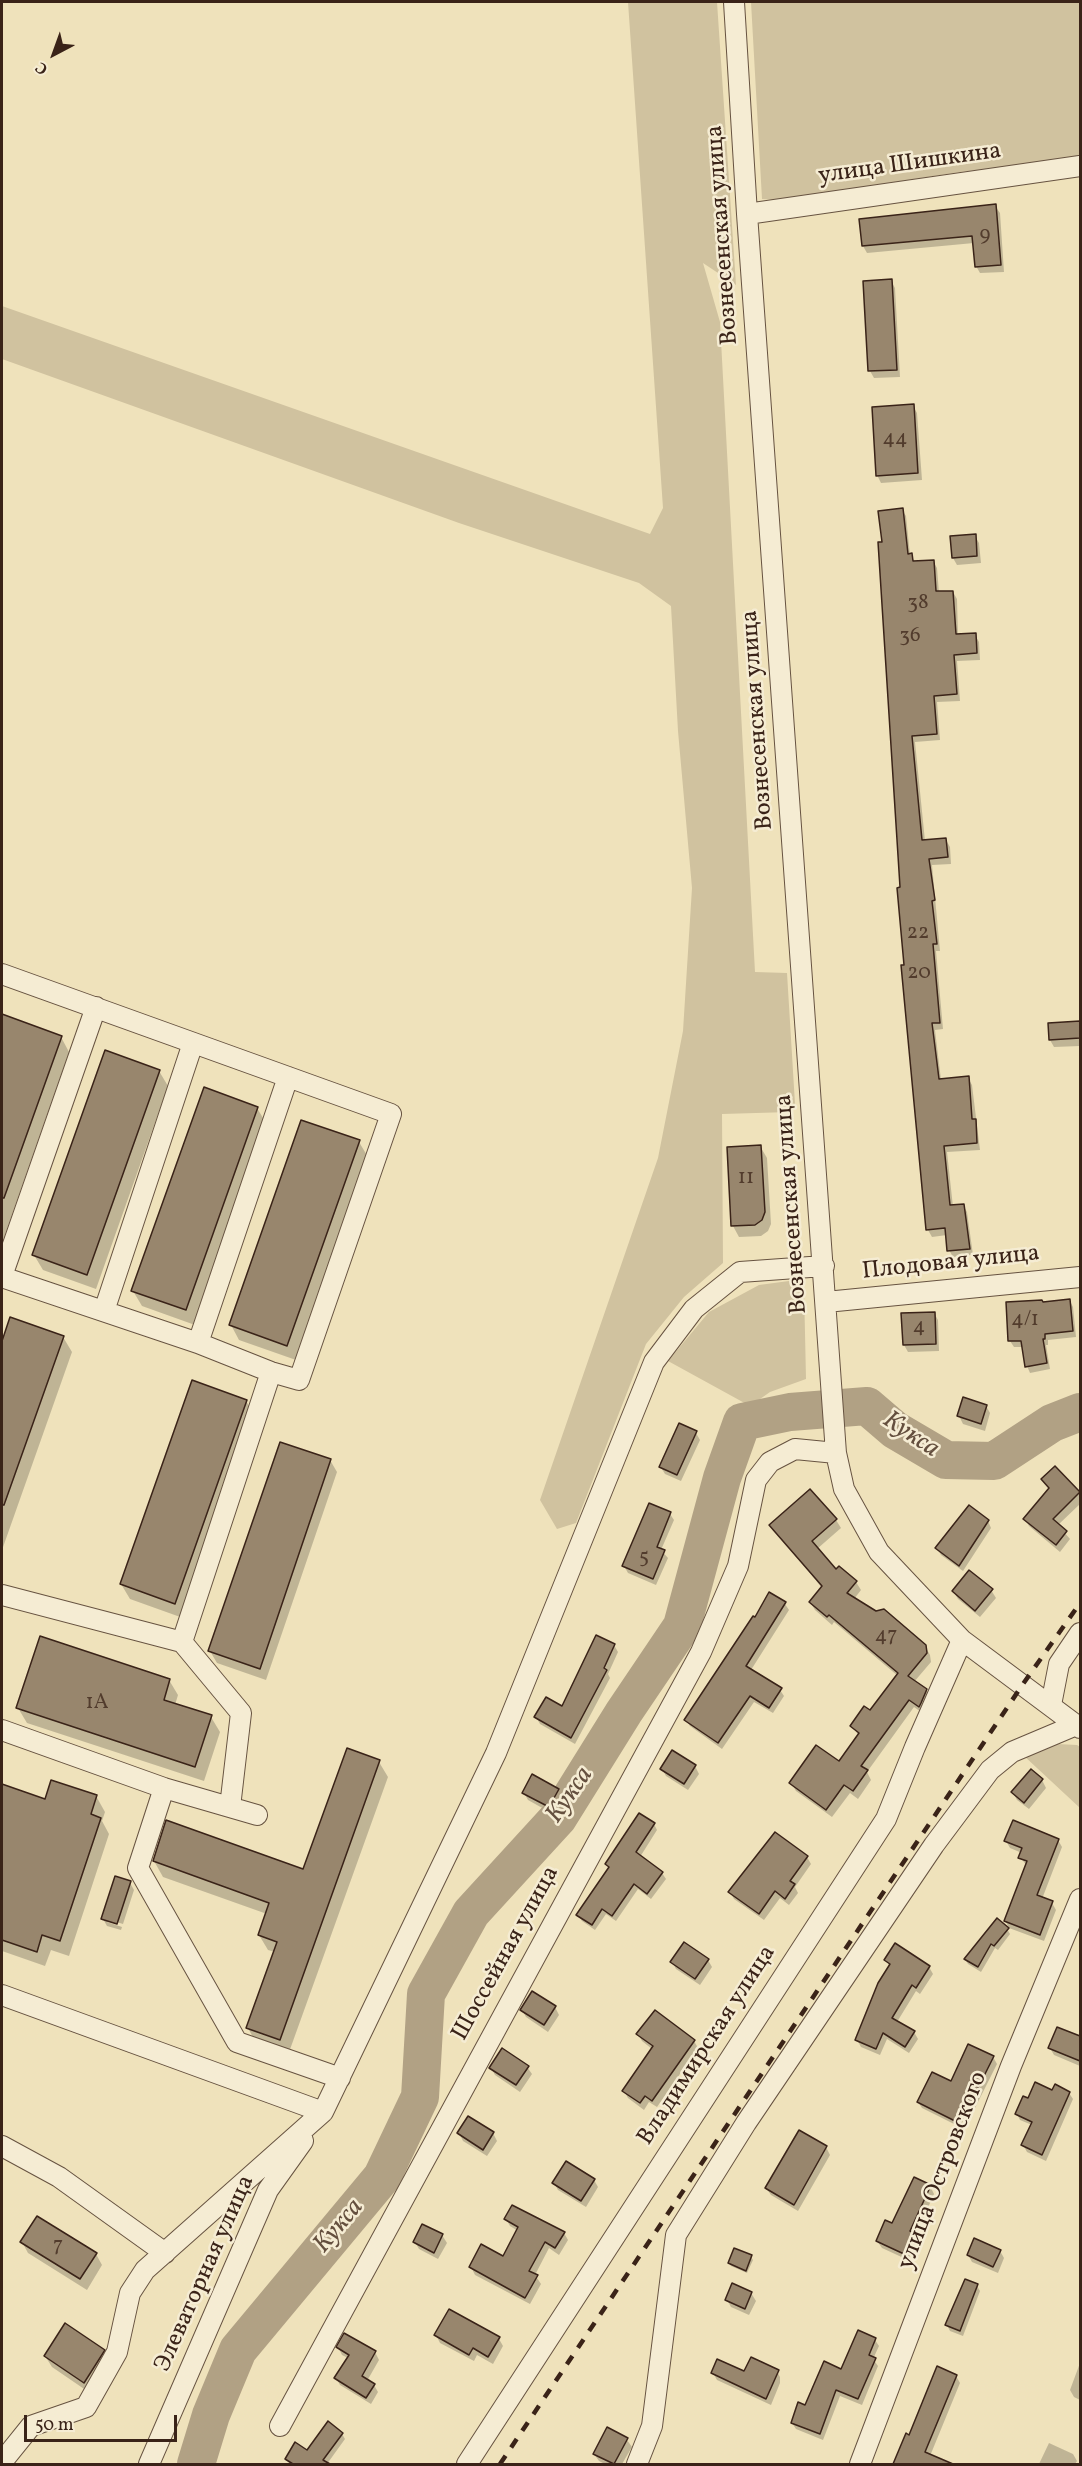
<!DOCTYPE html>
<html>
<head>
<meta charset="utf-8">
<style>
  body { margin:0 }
  #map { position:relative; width:1082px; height:2466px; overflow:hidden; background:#efe2bb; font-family:Vollkorn,serif }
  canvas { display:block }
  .frame { position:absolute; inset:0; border:3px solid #3a2318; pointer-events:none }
  .north { position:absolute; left:24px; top:24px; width:60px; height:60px; -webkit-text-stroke:4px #f5ecd3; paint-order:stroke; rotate:221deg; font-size:16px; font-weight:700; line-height:24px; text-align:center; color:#3a2318 }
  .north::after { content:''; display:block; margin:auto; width:21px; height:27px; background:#3a2318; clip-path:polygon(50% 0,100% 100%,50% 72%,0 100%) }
  .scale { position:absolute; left:24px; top:2415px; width:153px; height:27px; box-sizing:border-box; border:3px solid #3a2318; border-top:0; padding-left:8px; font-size:18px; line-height:21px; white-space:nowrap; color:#3a2318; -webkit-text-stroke:4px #f5ecd3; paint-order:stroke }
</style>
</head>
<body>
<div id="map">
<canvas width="1082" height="2466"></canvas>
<div class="frame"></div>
<div class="north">С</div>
<div class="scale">50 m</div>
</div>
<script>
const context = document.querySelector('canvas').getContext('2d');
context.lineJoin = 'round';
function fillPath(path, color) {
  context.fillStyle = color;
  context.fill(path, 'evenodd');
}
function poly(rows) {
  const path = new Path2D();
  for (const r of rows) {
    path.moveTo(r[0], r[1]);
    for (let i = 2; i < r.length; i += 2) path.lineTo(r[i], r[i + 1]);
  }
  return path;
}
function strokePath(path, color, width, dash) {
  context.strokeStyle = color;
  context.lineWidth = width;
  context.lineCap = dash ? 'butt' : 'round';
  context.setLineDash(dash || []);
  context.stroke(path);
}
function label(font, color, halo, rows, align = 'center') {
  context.font = font + ' Vollkorn,serif';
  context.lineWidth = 5;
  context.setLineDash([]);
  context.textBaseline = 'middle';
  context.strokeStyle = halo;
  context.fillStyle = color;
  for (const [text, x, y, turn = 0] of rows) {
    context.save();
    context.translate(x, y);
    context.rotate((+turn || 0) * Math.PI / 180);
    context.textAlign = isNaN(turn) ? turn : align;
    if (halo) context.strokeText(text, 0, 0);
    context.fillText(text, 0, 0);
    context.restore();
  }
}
fillPath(poly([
  [628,2,717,2,736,285,703,263,720,322,755,972,787,973,795,1104,790,1112,722,1114,723,1263,684,1297,646,1344,576,1523,557,1529,540,1500,658,1158,683,1031,692,888,678,731,671,606,639,583,459,523,2,359,2,306,650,534,663,508],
  [751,2,1080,2,1080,158,960,172,777,200,762,199],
  [789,1281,804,1287,806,1379,770,1392,750,1406,668,1361,709,1312,759,1285],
  [1057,1744,1077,1745,1080,1747,1080,1808,1023,1755]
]), '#d0c29f');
fillPath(poly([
  [995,206,1000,213,1004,272,980,273,976,266,974,243,867,253,863,246,861,220],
  [891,281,895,288,900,377,874,378,870,371],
  [913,406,917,413,922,480,881,483,877,475],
  [902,510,906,516,910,555,916,563,933,561,937,568,939,593,953,592,957,599,958,636,975,635,979,642,980,660,957,661,960,701,937,702,940,740,915,742,925,841,946,840,950,847,951,864,932,865,940,951,936,951,943,1029,935,1030,941,1080,968,1078,972,1085,980,1150,947,1152,953,1207,963,1205,967,1212,973,1255,953,1257,949,1250,947,1235,932,1237,928,1230,903,967,905,966,883,544],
  [975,536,979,543,981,563,957,565,953,558],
  [5,1017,61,1037,69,1052,2,1243,2,1028],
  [1080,1022,1080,1046,1054,1047,1050,1040,1049,1024],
  [159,1071,168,1086,96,1289,43,1270,34,1255],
  [257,1108,266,1123,195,1325,142,1306,133,1291],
  [359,1142,368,1157,296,1360,239,1340,231,1325],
  [760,1146,767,1158,771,1224,768,1231,761,1236,739,1237,733,1226],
  [1070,1301,1073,1307,1076,1337,1048,1340,1048,1345,1046,1345,1050,1369,1030,1373,1027,1366,1023,1347,1014,1347,1010,1341,1043,1304],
  [934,1313,938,1320,939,1351,908,1352,904,1345],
  [11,1319,63,1337,72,1352,2,1550,2,1346],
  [246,1401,255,1416,183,1618,130,1599,121,1584],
  [986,1406,990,1413,985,1431,963,1424,959,1416],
  [696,1433,700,1440,681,1481,665,1474,660,1466],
  [330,1460,337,1472,266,1680,217,1663,210,1651],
  [1055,1468,1080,1495,1080,1504,1058,1525,1070,1539,1060,1552,1029,1526,1025,1519,1050,1489,1043,1480],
  [670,1514,674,1520,661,1550,668,1558,656,1585,628,1573,624,1566],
  [836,1520,841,1528,817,1549,836,1571,856,1582,861,1590,854,1599,925,1646,930,1655,931,1662,914,1682,926,1690,931,1699,924,1714,914,1707,867,1772,871,1780,858,1799,850,1793,832,1817,796,1791,791,1783,840,1763,859,1736,852,1726,871,1712,898,1676,834,1622,832,1625,815,1610,810,1602,822,1588,771,1525],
  [988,1521,991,1528,963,1571,941,1555,937,1548],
  [991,1590,996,1598,980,1617,958,1599,953,1591],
  [785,1604,789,1610,751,1670,780,1690,784,1696,773,1713,754,1702,722,1749,690,1726,686,1720],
  [614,1645,618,1652,608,1674,610,1678,575,1744,540,1724,536,1717,563,1708],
  [169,1680,178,1695,175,1705,211,1717,220,1732,204,1781,27,1723,18,1708],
  [379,1762,388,1777,288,2055,256,2043,248,2028,275,1952,268,1950,259,1935,267,1914,163,1877,154,1861,304,1871],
  [695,1766,699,1774,688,1790,666,1776,662,1769],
  [1031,1771,1042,1780,1046,1788,1029,1809,1017,1800,1013,1793],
  [2,1785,46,1800,96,1796,105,1812,102,1821,109,1834,69,1956,51,1950,45,1966,2,1951],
  [558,1790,562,1797,553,1814,528,1800,524,1793],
  [654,1824,657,1830,640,1857,662,1873,666,1879,651,1899,638,1889,616,1921,606,1914,595,1930,582,1921,578,1915,609,1869,607,1864],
  [1058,1840,1062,1847,1042,1899,1052,1903,1056,1910,1044,1941,1009,1928,1005,1920,1027,1866,1020,1857,1022,1853,1010,1848,1006,1841],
  [807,1857,811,1864,795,1887,798,1893,789,1905,780,1898,764,1920,734,1899,730,1892],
  [130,1883,134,1890,123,1924,107,1919,107,1922,122,1927,121,1930,107,1926,103,1919],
  [1007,1929,1010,1934,998,1950,995,1948,981,1972,968,1964,965,1959],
  [684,1944,708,1960,712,1967,700,1985,676,1969,672,1962],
  [886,1960,929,1967,933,1974,920,1994,916,1991,897,2022,914,2032,918,2039,909,2053,887,2039,880,2055,861,2047,857,2040,890,1967],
  [555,2007,559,2015,548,2032,526,2017,522,2010],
  [1058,2029,1080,2038,1080,2066,1054,2055,1050,2048],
  [638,2034,694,2041,698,2048,657,2107,649,2102,644,2110,628,2098,624,2091,652,2049,642,2041],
  [993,2057,997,2064,975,2108,971,2106,960,2127,922,2108,918,2102],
  [527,2067,532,2074,520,2092,495,2075,491,2068],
  [1053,2092,1069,2093,1073,2099,1046,2161,1027,2152,1023,2145,1032,2125,1020,2120,1017,2114,1028,2100],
  [459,2133,493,2133,497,2141,487,2156,463,2141],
  [826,2147,830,2155,798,2211,771,2195,766,2188],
  [594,2180,598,2187,586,2207,558,2190,554,2183],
  [930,2186,934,2194,915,2237,917,2241,908,2260,882,2248,877,2241],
  [506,2219,564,2233,568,2240,559,2255,549,2248,535,2275,541,2284,530,2304,475,2275,471,2267,503,2258,518,2231,510,2226],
  [423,2226,442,2235,447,2243,438,2259,419,2249,415,2242],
  [22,2242,96,2254,102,2265,87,2290,28,2253],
  [1000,2251,1004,2258,998,2273,972,2262,968,2255],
  [751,2257,753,2260,747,2273,731,2266,729,2263],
  [977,2286,980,2291,963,2336,950,2331,947,2325],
  [751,2293,756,2301,749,2315,731,2307,727,2300],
  [436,2335,499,2339,503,2346,493,2364,477,2355,474,2361,440,2343],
  [875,2340,879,2346,873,2359,878,2366,862,2405,840,2396,823,2440,796,2429,792,2423,841,2371],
  [338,2347,375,2352,379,2360,367,2381,374,2385,378,2392,371,2404,340,2385,336,2378,348,2358,342,2355],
  [103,2351,110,2362,90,2393,52,2367,45,2356],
  [1080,2363,1080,2400,1074,2397,1070,2390],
  [776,2370,780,2377,780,2383,771,2405,717,2380,713,2373,745,2373],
  [956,2376,960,2383,930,2456,936,2459,939,2464,894,2464,907,2435,909,2437],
  [608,2429,627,2440,632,2447,622,2464,605,2464,599,2461,594,2454],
  [342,2434,345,2439,327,2464,290,2464,286,2459,308,2452],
  [1049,2443,1073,2454,1077,2461,1075,2464,1039,2464]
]), '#0003');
strokePath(poly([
  [196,2464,211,2415,238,2350,382,2177,420,2097,426,1994,471,1913,558,1818,624,1712,682,1626,722,1478,742,1422,790,1412,867,1406,895,1430,946,1460,994,1461,1052,1423,1080,1412]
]), '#b1a184', 38);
const building = poly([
  [996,204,1001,265,975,267,972,236,862,246,859,219,996,204],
  [892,279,897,370,868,371,863,281,892,279],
  [914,404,918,473,876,476,872,407,914,404],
  [903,508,908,554,912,553,913,561,934,560,936,591,953,591,956,634,976,633,977,653,954,655,957,694,934,696,937,734,912,736,922,840,946,838,948,857,929,859,935,900,932,901,937,944,933,944,940,1023,932,1023,939,1079,969,1076,972,1119,976,1119,977,1143,944,1146,950,1205,964,1204,970,1249,947,1251,945,1228,926,1230,901,965,904,965,897,888,900,887,878,542,882,542,878,511,903,508],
  [976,534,977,556,952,558,950,536,976,534],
  [2,1014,62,1036,4,1198,2,1198,2,1014],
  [1080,1021,1080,1038,1049,1040,1048,1023,1080,1021],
  [105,1050,160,1070,87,1275,32,1255,105,1050],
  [204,1087,258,1107,186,1310,131,1291,204,1087],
  [301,1120,360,1140,287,1346,229,1325,301,1120],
  [761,1145,765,1212,762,1220,755,1225,731,1226,727,1147,761,1145],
  [1070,1299,1073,1331,1045,1334,1045,1339,1043,1339,1047,1363,1025,1367,1021,1341,1008,1341,1006,1302,1042,1300,1043,1302,1070,1299],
  [935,1312,936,1344,903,1345,901,1313,935,1312],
  [10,1317,64,1336,4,1505,2,1505,2,1341,10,1317],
  [192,1380,247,1400,175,1604,120,1584,192,1380],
  [963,1397,987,1405,981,1424,957,1416,963,1397],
  [679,1423,697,1431,677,1475,659,1467,679,1423],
  [280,1442,331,1459,260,1669,208,1651,280,1442],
  [1055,1466,1080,1492,1053,1519,1067,1531,1056,1545,1023,1519,1049,1488,1041,1479,1055,1466],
  [810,1489,837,1519,812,1541,836,1569,839,1566,857,1581,847,1593,876,1611,884,1609,926,1645,927,1653,908,1676,927,1689,921,1703,919,1707,909,1700,861,1766,868,1770,853,1791,844,1785,826,1810,789,1783,816,1745,839,1761,859,1733,850,1726,864,1706,870,1710,898,1673,829,1615,827,1617,809,1602,822,1586,769,1525,810,1489],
  [649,1503,671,1512,657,1547,665,1550,653,1579,622,1566,649,1503],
  [969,1505,989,1520,959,1566,935,1548,969,1505],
  [969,1570,993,1589,975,1611,952,1591,969,1570],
  [769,1592,786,1602,746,1666,782,1688,769,1708,750,1696,718,1743,684,1720,753,1616,755,1617,769,1592],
  [596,1635,615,1644,604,1668,607,1670,571,1738,534,1717,546,1697,562,1706,596,1635],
  [40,1636,170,1679,164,1700,212,1715,195,1767,16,1708,40,1636],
  [347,1748,380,1760,280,2040,246,2028,277,1942,258,1935,269,1903,153,1861,166,1820,303,1869,347,1748],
  [672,1750,696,1765,684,1784,660,1769,672,1750],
  [1031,1769,1043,1779,1024,1803,1011,1792,1031,1769],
  [532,1774,559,1789,549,1807,522,1793,532,1774],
  [51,1780,97,1795,91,1814,101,1818,60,1941,42,1935,37,1952,2,1940,2,1784,45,1799,51,1780],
  [639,1813,655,1823,636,1852,663,1872,647,1894,634,1884,612,1916,602,1909,592,1925,576,1915,609,1867,605,1864,639,1813],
  [1013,1820,1059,1839,1037,1895,1053,1901,1040,1935,1004,1921,1027,1861,1018,1858,1022,1848,1004,1841,1013,1820],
  [775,1832,808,1856,790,1881,795,1884,785,1899,775,1891,759,1914,728,1892,775,1832],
  [115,1876,131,1881,117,1924,101,1919,115,1876],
  [997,1918,1009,1928,994,1946,991,1944,978,1967,964,1959,997,1918],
  [684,1942,709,1959,695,1979,670,1962,684,1942],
  [895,1943,930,1966,916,1988,912,1985,892,2018,915,2031,905,2047,883,2033,876,2049,855,2040,878,1983,890,1964,884,1960,895,1943],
  [532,1991,556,2006,544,2025,520,2010,532,1991],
  [655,2010,695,2040,652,2101,645,2096,640,2103,622,2091,653,2046,636,2034,655,2010],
  [1057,2027,1080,2036,1080,2061,1048,2048,1057,2027],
  [968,2044,994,2056,971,2102,967,2100,957,2122,917,2102,932,2072,951,2081,968,2044],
  [502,2048,529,2066,516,2085,489,2068,502,2048],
  [1035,2082,1052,2090,1055,2084,1070,2092,1042,2155,1021,2145,1032,2122,1015,2114,1023,2096,1028,2098,1035,2082],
  [468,2116,494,2132,483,2150,457,2133,468,2116],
  [799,2130,827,2146,794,2205,765,2188,799,2130],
  [566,2161,595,2179,581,2201,552,2183,566,2161],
  [914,2177,931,2185,910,2231,914,2233,904,2254,876,2241,885,2220,892,2223,914,2177],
  [512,2205,565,2232,555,2248,545,2242,529,2271,538,2275,525,2298,469,2267,481,2244,503,2256,518,2227,504,2219,512,2205],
  [37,2216,97,2253,80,2279,20,2242,37,2216],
  [422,2224,443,2234,434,2253,413,2242,422,2224],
  [974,2238,1001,2250,993,2267,967,2255,974,2238],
  [734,2248,752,2255,746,2271,728,2263,734,2248],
  [965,2279,978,2284,960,2331,945,2325,965,2279],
  [732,2283,752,2292,745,2309,725,2300,732,2283],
  [449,2309,500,2337,488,2357,473,2348,469,2355,434,2335,449,2309],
  [65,2323,105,2350,84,2383,44,2356,65,2323],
  [858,2330,876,2338,869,2355,876,2358,858,2399,836,2390,820,2434,791,2423,798,2402,805,2405,824,2361,841,2369,858,2330],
  [344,2333,376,2351,362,2376,375,2384,366,2398,334,2378,349,2355,336,2347,344,2333],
  [751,2357,779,2370,766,2399,711,2373,717,2359,744,2371,751,2357],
  [937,2366,957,2375,925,2452,953,2464,893,2464,906,2433,909,2435,937,2366],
  [328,2421,343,2433,323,2460,330,2464,293,2464,285,2459,295,2442,307,2450,328,2421],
  [607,2427,628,2438,614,2464,593,2454,607,2427]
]);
fillPath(building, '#98866d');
strokePath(building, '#3a2318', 1.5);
const minor = poly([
  [734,2,747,214,836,1453,844,1489,879,1552,962,1640,1080,1728],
  [747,214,1080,166],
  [2,974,391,1114,299,1380,271,1372,198,1343,2,1277],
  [2,1276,96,1007],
  [826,1302,1080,1277],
  [104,1311,193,1043],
  [198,1343,288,1077],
  [2,1595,182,1642,241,1713,230,1807],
  [182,1642,271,1372],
  [1051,1705,1059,1664,1080,1633],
  [2,1730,164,1788,257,1815],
  [164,1788,138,1868,237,2042,340,2078],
  [2,1995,323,2112],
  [2,2146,59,2177,165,2253],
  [280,2426,701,1652,738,1566,756,1480,770,1462,795,1449,836,1453],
  [2,2462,31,2426,86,2407,117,2352,130,2293,145,2270,323,2112,496,1753,654,1362,694,1309,740,1272,824,1266],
  [149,2464,268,2190,303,2141],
  [467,2464,886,1819,915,1747,962,1640],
  [637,2464,652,2426,676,2235,746,2123,934,1845,990,1770,1012,1752,1076,1725],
  [860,2464,1011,2066,1080,1899]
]);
strokePath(minor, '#675341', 22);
strokePath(minor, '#f5ecd3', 20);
strokePath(poly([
  [500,2464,1023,1684,1080,1603]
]), '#3a2318', 4.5, [10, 10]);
label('21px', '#523c2d', null, [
  ["9",985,236],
  ["44",895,440],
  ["38",918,604],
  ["36",910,637],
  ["22",918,934],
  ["20",919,974],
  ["11",746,1179],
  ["4/1",1025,1321],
  ["4",919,1328],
  ["5",644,1558],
  ["47",886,1637],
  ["1А",97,1704],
  ["7",58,2247]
]);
label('24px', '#3a2318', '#f5ecd3', [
  ["улица Шишкина",910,165,-8],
  ["Вознесенская улица",724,235,-94],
  ["Вознесенская улица",759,720,-94],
  ["Вознесенская улица",793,1204,-94],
  ["Плодовая улица",951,1264,-6],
  ["Шоссейная улица",507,1954,-61],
  ["Владимирская улица",708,2046,-57],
  ["улица Островского",944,2171,-69],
  ["Элеваторная улица",206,2274,-66]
]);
label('italic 26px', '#644f3e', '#f5ecd3', [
  ["Кукса",910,1436,34],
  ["Кукса",571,1796,-55],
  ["Кукса",340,2227,-50]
]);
</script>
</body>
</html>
